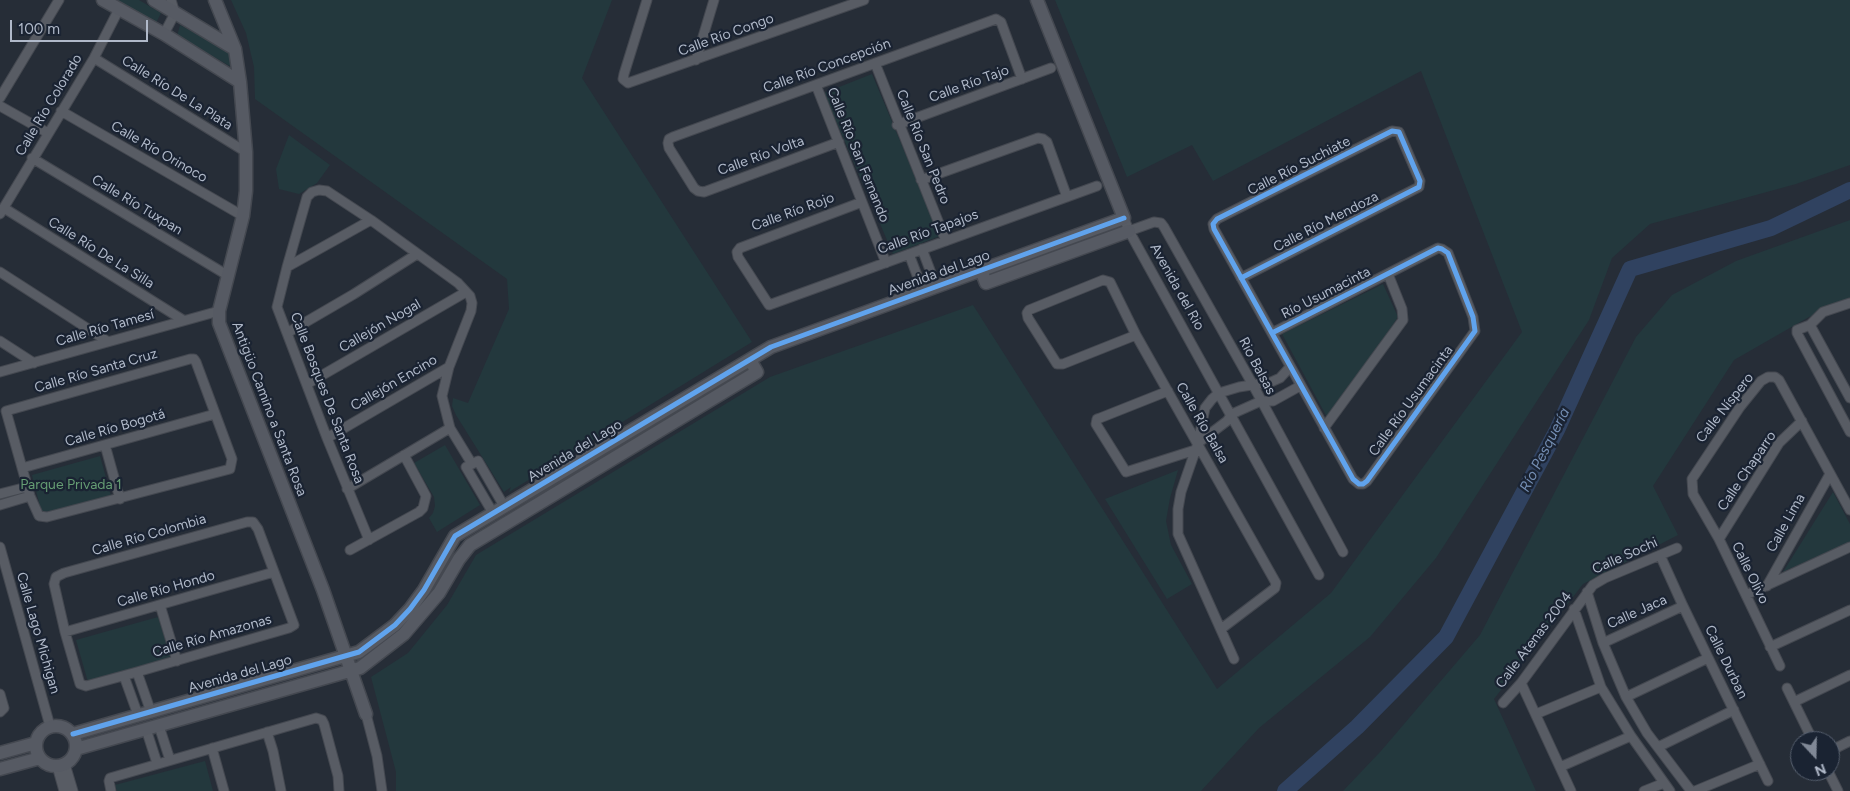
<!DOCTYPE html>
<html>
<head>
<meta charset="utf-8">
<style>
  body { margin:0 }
  #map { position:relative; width:1850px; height:791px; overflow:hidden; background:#262d37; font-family:Figtree,sans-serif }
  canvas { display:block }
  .north { position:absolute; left:1790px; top:731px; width:50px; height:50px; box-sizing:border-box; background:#1a2332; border:1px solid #565f6e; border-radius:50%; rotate:159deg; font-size:14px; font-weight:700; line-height:20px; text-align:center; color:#b0b9c9 }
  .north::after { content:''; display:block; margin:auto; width:18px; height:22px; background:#808896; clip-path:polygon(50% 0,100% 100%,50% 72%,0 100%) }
  .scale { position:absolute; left:10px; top:20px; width:138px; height:22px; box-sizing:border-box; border:2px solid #b0b9c9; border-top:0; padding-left:6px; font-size:15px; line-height:18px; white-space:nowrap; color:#b0b9c9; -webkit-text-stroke:4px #1a2332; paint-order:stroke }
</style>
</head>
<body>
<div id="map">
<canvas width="1850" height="791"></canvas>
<div class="north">N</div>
<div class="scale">100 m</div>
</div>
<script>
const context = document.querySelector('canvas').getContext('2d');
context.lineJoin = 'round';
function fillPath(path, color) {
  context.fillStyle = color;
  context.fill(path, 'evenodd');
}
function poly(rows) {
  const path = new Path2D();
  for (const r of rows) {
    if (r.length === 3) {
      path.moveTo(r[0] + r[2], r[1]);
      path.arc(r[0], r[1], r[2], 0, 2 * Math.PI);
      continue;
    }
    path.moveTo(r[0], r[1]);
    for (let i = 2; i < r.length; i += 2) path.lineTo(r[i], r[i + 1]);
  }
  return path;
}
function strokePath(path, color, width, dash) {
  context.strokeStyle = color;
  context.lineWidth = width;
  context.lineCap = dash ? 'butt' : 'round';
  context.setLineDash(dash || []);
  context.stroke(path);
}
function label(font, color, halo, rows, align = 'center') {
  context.font = font + ' Figtree,sans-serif';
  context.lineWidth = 4.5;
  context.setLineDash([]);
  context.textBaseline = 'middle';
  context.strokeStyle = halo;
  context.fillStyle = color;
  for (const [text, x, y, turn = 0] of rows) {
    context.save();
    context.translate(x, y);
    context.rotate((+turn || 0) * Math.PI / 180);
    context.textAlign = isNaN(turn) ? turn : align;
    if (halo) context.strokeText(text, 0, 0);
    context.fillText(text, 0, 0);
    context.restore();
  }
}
fillPath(poly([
  [117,0,139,0,161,13,156,23],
  [231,0,612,0,582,78,752,342,509,492,511,487,504,492,456,415,452,406,453,398,468,403,509,309,507,279,255,99,254,67,246,33],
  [1055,0,1850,0,1850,165,1796,184,1650,224,1612,258,1589,320,1436,558,1370,637,1259,728,1201,791,396,791,396,772,371,677,408,653,447,605,476,555,770,377,973,305,1217,689,1331,593,1522,332,1421,71,1213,181,1192,145,1127,177],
  [180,25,232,53,235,69,177,36],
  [872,74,940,236,893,254,824,93],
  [289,135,330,165,317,183,299,194,279,189,276,169],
  [1850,220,1850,306,1809,317,1734,360,1653,486,1678,535,1583,584,1494,699,1536,791,1343,791,1381,751,1480,635,1636,337,1672,295,1736,261],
  [1383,284,1398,317,1328,419,1282,334],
  [445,445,480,505,437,532,429,518,433,513,435,506,434,497,414,463],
  [100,456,111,496,42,514,32,475],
  [1178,470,1170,498,1166,521,1171,545,1192,584,1167,599,1105,499],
  [1833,492,1850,524,1850,542,1783,572],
  [158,617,171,658,88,682,76,640],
  [205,761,213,791,117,791,115,785]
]), '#23383d');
strokePath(poly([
  [1285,791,1357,727,1446,637,1557,430,1630,269,1771,228,1850,190]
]), '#304260', 16);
const street = poly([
  [647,0,624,74,623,79,628,83,864,0],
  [164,34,175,13,171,0],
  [94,58,246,152],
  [696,60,714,0],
  [875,63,946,241],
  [816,85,886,263],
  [0,98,59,0],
  [0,106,48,133],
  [61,111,243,216],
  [897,125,1051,68],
  [839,142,704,192,698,191,694,188,669,148,668,143,669,139,673,137,996,19,1001,22,1022,79],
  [32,158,227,275],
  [921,180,1038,138,1043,139,1047,142,1067,197],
  [862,202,740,248,737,252,738,257,769,305,1097,186],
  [4,208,183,320],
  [0,214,94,58,119,9],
  [1124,218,1129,231,1319,575],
  [1129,231,1154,222,1161,223,1164,227,1253,385,1343,552],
  [922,249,936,286],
  [909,254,923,291],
  [287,267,371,220],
  [0,272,107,341],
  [1241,278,1419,187,1420,181,1399,132,1392,131,1217,219,1213,224,1214,229,1353,479,1359,484,1363,484,1367,481,1475,331,1473,317,1448,253,1442,249,1438,248,1272,333],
  [1810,325,1797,330,1797,333,1850,432],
  [1810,325,1850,398],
  [1810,325,1823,312,1850,303],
  [287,333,354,294,417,254],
  [1136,335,1063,364,1057,364,1028,318,1027,313,1029,310,1103,280,1110,282,1136,335,1276,583,1275,588,1221,629],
  [0,341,34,363],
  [190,359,194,359,196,362,232,459,230,469,47,517,39,516,30,496,6,411,190,359],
  [0,372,219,311],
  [307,384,466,292],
  [1168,391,1100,418,1097,419,1096,424,1126,472,1195,450],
  [1324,428,1403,320,1402,309,1388,274],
  [327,438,449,367],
  [1198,443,1227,421,1232,414,1261,401,1273,401,1300,386],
  [105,445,120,499],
  [22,468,215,414],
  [347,489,450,428],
  [0,494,27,487],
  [0,505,30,496],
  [493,513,466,467,478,461,504,506],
  [247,522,253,522,258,529,294,625,289,628,137,672,86,686,80,684,65,632,54,584,56,577,64,573,247,522],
  [1719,539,1779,443,1802,421],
  [369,540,327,438,277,307,287,267,307,197,312,192,319,190,327,191,371,220,458,283,470,296,472,303,471,311,449,367,442,396,450,428,472,464],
  [0,547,50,726],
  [350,550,419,512,423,508,426,496,404,455],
  [1660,555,1683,606,1768,781],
  [1767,586,1830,474],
  [1587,592,1603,643,1626,697,1647,733,1691,791],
  [1746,595,1850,547],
  [160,605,177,661],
  [1574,609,1601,687,1631,736,1670,791],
  [65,632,274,572],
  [1603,643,1683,606],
  [1770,647,1850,610],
  [1234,659,1178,534,1178,509,1181,492,1198,443,1205,408,1212,399,1219,393,1239,387,1271,382,1280,378,1290,367],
  [1780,666,1719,539,1693,494,1692,479,1740,407,1761,381,1768,377,1775,377,1779,380,1850,510],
  [137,672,151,712],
  [124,676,138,715],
  [1521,683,1571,791],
  [1787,688,1813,741],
  [0,694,4,708,0,712],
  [1626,697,1708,658],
  [1794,702,1850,675],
  [1503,703,1521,683,1593,585,1605,578,1677,548],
  [366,714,377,756,382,791],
  [1536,714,1601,687],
  [159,726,170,760],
  [146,729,157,763],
  [267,732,273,751,281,791],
  [1658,747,1734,710],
  [212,748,224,791],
  [1830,751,1850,741],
  [65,764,73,791],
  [57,766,64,791],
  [1560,767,1631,736],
  [1828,771,1838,791],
  [111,791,109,781,110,778,316,718,322,720,324,724,338,776,339,791],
  [1644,791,1664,783],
  [1695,791,1760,764]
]);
const secondary = poly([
  [103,0,164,34,240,82],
  [154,0,235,49],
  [215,0,235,49,240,82,246,152,246,191,243,216,219,311,219,323,323,590,366,714],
  [981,270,986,283,1129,231],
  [56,746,20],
  [73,734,359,652,395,625,410,609,424,590,455,536,771,347,1124,218,1037,0],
  [76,749,360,668,404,634,439,593,459,559,470,545,757,372,750,360],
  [0,753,36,743],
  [0,769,40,758]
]);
strokePath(street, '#444850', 11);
strokePath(secondary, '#444850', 15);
strokePath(street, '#585c64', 9);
strokePath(secondary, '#565a63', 12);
strokePath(poly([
  [1241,278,1419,187,1420,181,1399,132,1392,131,1217,219,1213,224,1214,229,1353,479,1359,484,1363,484,1367,481,1475,331,1473,317,1448,253,1442,249,1438,248,1272,333],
  [73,734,359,652,395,625,410,609,424,590,455,536,771,347,1124,218]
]), '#60a3ed', 5);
label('14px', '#b0b9c9', '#1a2332', [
  ["Calle Río Congo",726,35,-20],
  ["Calle Río Concepción",827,66,-20],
  ["Calle Río Tajo",969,84,-20],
  ["Calle Río De La Plata",177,93,32],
  ["Calle Río Colorado",49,105,-59],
  ["Calle Río San Pedro",923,147,68],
  ["Calle Río Orinoco",159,152,30],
  ["Calle Río San Fernando",858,155,68],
  ["Calle Río Volta",761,156,-20],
  ["Calle Río Suchiate",1299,166,-27],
  ["Calle Río Tuxpan",137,205,31],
  ["Calle Río Rojo",793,212,-20],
  ["Calle Río Mendoza",1326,222,-27],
  ["Calle Río Tapajos",928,232,-20],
  ["Calle Río De La Silla",101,253,32],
  ["Avenida del Lago",939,273,-20],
  ["Avenida del Rio",1177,287,61],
  ["Río Usumacinta",1326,293,-27],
  ["Callejón Nogal",380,326,-30],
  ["Calle Río Tamesí",105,328,-16],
  ["Rio Balsas",1257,366,62],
  ["Calle Río Santa Cruz",96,371,-16],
  ["Callejón Encino",394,383,-30],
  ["Calle Bosques De Santa Rosa",327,398,69],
  ["Calle Río Usumacinta",1411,401,-54],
  ["Calle Níspero",1725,408,-52],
  ["Antigüo Camino a Santa Rosa",269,409,69],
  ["Calle Río Balsa",1202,423,60],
  ["Calle Río Bogotá",115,428,-16],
  ["Avenida del Lago",575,451,-31],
  ["Calle Chaparro",1747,471,-56],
  ["Calle Lima",1786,523,-61],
  ["Calle Río Colombia",149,535,-16],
  ["Calle Sochi",1625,556,-24],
  ["Calle Olivo",1750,573,64],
  ["Calle Río Hondo",166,589,-16],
  ["Calle Jaca",1637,612,-24],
  ["Calle Lago Michigan",38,633,74],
  ["Calle Río Amazonas",212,636,-16],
  ["Calle Atenas 2004",1534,640,-53],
  ["Calle Durban",1726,662,64],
  ["Avenida del Lago",240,674,-16]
]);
label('14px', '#659c73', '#1a2332', [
  ["Parque Privada 1",71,485]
]);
label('italic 15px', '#748eb3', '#1a2332', [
  ["Río Pesquería",1545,450,-63]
]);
</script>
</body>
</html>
